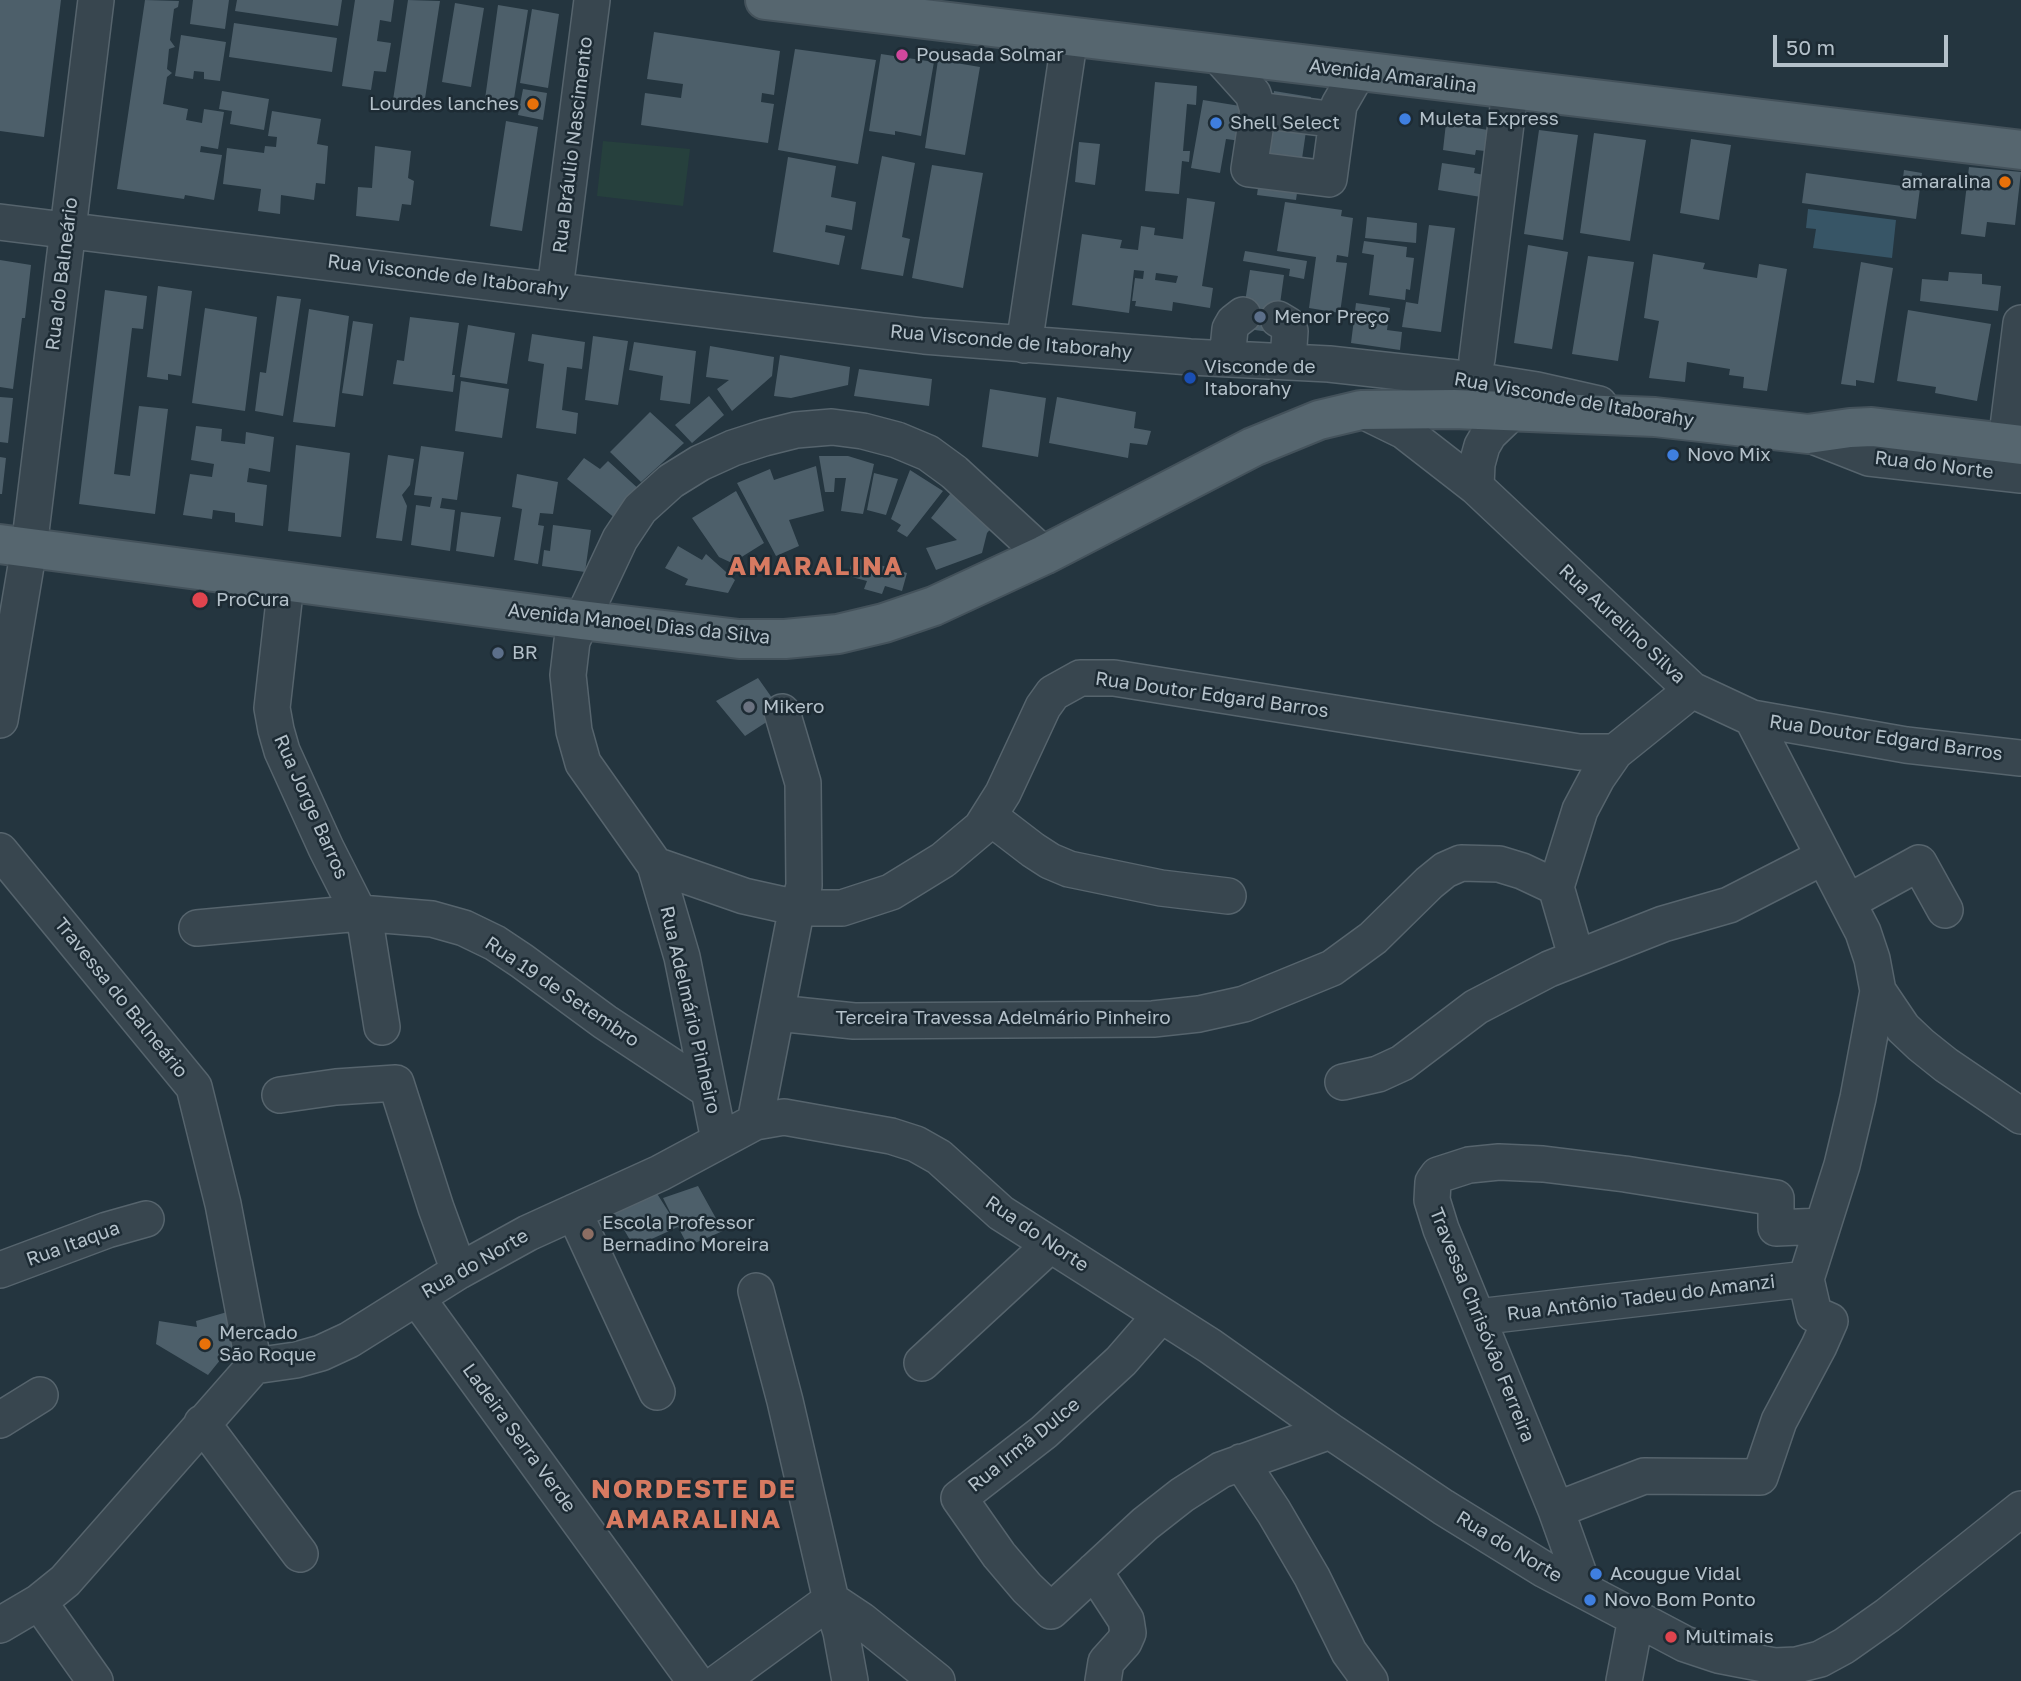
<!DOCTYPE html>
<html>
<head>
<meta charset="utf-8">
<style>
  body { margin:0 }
  #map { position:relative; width:2021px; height:1681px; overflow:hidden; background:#24353f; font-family:"Golos Text",sans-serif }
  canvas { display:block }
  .scale { position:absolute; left:1773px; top:35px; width:175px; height:32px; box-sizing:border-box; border:4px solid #b4c1ca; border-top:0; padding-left:9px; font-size:21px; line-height:24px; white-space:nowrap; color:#b4c1ca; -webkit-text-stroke:5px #1d2b34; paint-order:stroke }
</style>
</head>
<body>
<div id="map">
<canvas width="2021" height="1681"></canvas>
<div class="scale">50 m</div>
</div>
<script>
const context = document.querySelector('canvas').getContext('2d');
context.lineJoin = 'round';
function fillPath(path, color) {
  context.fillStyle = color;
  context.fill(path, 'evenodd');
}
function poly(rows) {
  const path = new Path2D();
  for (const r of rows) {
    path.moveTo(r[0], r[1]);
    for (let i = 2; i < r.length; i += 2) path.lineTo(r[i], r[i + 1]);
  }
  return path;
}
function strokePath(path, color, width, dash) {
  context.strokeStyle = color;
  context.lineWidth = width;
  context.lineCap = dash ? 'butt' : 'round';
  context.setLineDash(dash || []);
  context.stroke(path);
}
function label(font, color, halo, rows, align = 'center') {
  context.font = font + ' "Golos Text",sans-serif';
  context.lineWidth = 5;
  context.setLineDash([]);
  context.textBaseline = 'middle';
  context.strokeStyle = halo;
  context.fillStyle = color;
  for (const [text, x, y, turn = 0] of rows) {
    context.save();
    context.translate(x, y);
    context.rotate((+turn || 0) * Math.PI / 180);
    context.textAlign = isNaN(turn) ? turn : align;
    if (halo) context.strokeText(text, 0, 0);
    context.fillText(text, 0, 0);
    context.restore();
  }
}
fillPath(poly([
  [603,141,690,149,683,206,597,196]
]), '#26403d');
fillPath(poly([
  [1808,209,1896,220,1892,258,1813,248,1816,229,1806,228]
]), '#375566');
fillPath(poly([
  [0,0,61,0,44,137,0,131],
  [145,0,179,1,178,7,174,9,170,40,175,47,169,49,167,69,172,73,167,77,163,104,188,109,186,120,202,123,204,109,224,112,218,149,201,146,200,152,222,155,214,200,185,195,184,199,117,189],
  [193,0,229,0,225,29,190,24],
  [237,0,342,0,338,26,235,11],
  [355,0,394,0,391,22,380,20,377,41,391,43,386,72,374,71,371,90,342,86],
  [408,0,440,1,424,105,393,100],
  [455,3,484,8,471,87,442,82],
  [498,5,528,10,513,105,485,99],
  [532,9,559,14,548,88,520,83],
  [234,23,337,38,332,72,229,57],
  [654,32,780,51,774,95,762,93,761,102,774,104,768,143,641,125,645,93,681,98,683,84,647,79],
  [181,35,226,42,220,81,204,79,204,72,194,71,193,79,175,76],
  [795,49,876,60,858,164,778,150],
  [881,54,934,62,921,136,895,131,895,135,869,131],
  [938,60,980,67,965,155,925,148],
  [1155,82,1197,86,1196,105,1187,104,1183,151,1190,151,1189,162,1182,161,1179,194,1145,191],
  [523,89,547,93,543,120,518,115],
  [222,91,269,99,264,130,230,124,232,111,219,109],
  [1274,91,1311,97,1296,200,1257,195,1264,144,1226,139,1220,173,1191,168,1203,100,1271,111],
  [272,111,321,119,317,144,328,146,325,184,316,183,314,200,281,195,280,214,258,211,261,189,223,184,227,148,264,153,265,146,276,147,277,137,268,136],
  [506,121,538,127,522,231,490,226],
  [1446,123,1488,130,1485,151,1476,150,1475,155,1443,150],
  [1539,130,1578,135,1563,240,1524,234],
  [1594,133,1646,140,1630,241,1580,233],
  [1691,139,1731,145,1719,220,1680,213],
  [1079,142,1100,144,1095,185,1075,182],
  [375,146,411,151,408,178,414,181,411,205,402,204,399,221,356,216,358,187,372,188],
  [882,156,915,163,902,237,910,239,903,276,861,269],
  [788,157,836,166,831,197,856,202,852,230,826,225,825,232,845,236,839,265,773,252],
  [1442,163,1475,168,1474,173,1484,175,1481,197,1438,190],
  [932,165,983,173,963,288,912,278],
  [1969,167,2021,172,2015,225,1987,222,1985,237,1961,234],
  [1904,170,1922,173,1916,219,1802,203,1806,173,1902,186],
  [1187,198,1215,202,1202,286,1213,288,1210,308,1173,302,1172,311,1135,306,1136,301,1132,301,1135,278,1143,279,1144,271,1134,270,1129,313,1072,305,1082,234,1122,240,1120,248,1138,250,1141,226,1155,228,1154,235,1183,239],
  [1156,273,1178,276,1176,283,1155,280],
  [1285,202,1342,210,1341,216,1353,218,1348,257,1337,255,1336,262,1347,263,1340,313,1309,308,1316,257,1277,251],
  [1367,217,1417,223,1416,243,1365,238],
  [1429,225,1455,228,1441,332,1402,327,1406,302,1418,304],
  [1364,241,1407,247,1406,257,1414,258,1410,290,1406,289,1405,300,1369,295,1374,255,1362,253],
  [1528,245,1568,252,1552,349,1514,343],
  [1245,251,1307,261,1304,279,1289,276,1290,269,1243,261],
  [1653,254,1705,263,1703,269,1757,278,1759,264,1787,269,1767,391,1743,388,1744,377,1729,375,1730,369,1687,362,1685,382,1649,378,1659,321,1644,318],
  [1588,256,1634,262,1618,361,1572,354],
  [0,260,31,265,25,318,22,318,13,389,0,387],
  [1861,262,1893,268,1874,383,1856,380,1856,386,1841,384],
  [1250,270,1284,275,1276,333,1241,328],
  [1949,272,1982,274,1982,284,2001,286,1998,311,1920,301,1922,279,1948,281],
  [158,286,192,291,181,376,168,374,168,380,147,377],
  [105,290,147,296,143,329,132,328,114,474,130,476,139,406,168,409,155,514,79,504],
  [277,296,301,299,283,416,255,411,260,372,266,373],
  [1356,303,1390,308,1387,330,1402,332,1400,350,1351,343],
  [205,308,257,317,245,411,192,403],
  [309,309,349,316,335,427,293,422],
  [1908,310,1991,324,1977,401,1935,393,1936,387,1897,381],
  [410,317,459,323,452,375,455,375,453,392,393,384,397,360,404,361],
  [353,321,373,324,363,396,342,393],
  [468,325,515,333,507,384,460,377],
  [532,334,585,342,582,369,567,367,562,410,578,413,576,434,536,428,544,364,528,361],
  [593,336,628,341,618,405,585,400],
  [634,342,696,351,690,404,660,400,663,376,629,370],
  [710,346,774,357,772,376,732,411,717,389,729,380,706,377],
  [780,355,850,367,848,385,791,398,774,396],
  [859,369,932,379,929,406,854,396],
  [461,381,509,389,502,438,455,431],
  [990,389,1046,398,1038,457,982,447],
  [709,396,724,415,692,443,675,425],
  [0,397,13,398,8,443,0,442],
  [1057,397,1136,412,1134,428,1151,431,1147,445,1130,443,1128,458,1049,443],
  [650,412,684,443,641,482,610,452],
  [196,426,222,429,221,441,245,444,246,432,274,437,270,472,249,468,247,482,267,485,263,526,235,522,235,513,213,510,212,519,183,515,190,474,212,477,214,464,191,460],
  [296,445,350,453,341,537,288,531],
  [421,446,464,452,457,500,442,498,440,508,455,510,450,551,411,545,416,505,430,507,432,497,414,495],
  [388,455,414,459,410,485,402,495,407,506,402,541,376,538],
  [819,456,848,456,874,464,863,514,841,511,846,478,835,478,834,492,825,492],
  [0,457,6,458,2,494,0,494],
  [584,458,600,469,608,461,641,491,616,519,567,479],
  [816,466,824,511,789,520,799,546,776,556,737,483,770,469,774,480],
  [910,470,943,491,907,537,897,531,901,525,891,519],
  [874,473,898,479,886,515,867,510],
  [517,474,558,482,553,514,540,513,538,525,544,526,538,564,514,560,522,509,512,507],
  [954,489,994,525,987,533,982,553,936,570,926,548,957,540,931,518],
  [736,491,764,543,732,563,719,557,692,518],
  [461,512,501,517,494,557,456,551],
  [553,525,591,530,585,572,542,566,544,550,550,551],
  [678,546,702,560,706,554,735,580,728,593,685,585,688,579,665,568],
  [853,557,907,573,902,591,885,586,882,594,864,589,867,581,848,576],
  [758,678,782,712,745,736,716,701],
  [698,1186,723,1231,688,1246,678,1227,634,1247,612,1209,656,1192,675,1222,663,1198],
  [234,1310,238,1338,208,1375,156,1344,159,1321,197,1327,196,1321]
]), '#4d5f6a');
const minor = poly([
  [1217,54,1253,94,1258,110,1249,169,1329,179,1339,105,1358,72],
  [1258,110,1337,120],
  [0,222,924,336,1190,357,1329,364,1474,380,1537,390,1599,404],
  [555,289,592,0],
  [1278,319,1288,325,1290,331,1288,362],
  [1024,345,1070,36],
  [1227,359,1230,329,1234,322,1243,315],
  [1477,359,1510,91],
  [1361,410,1404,431,1476,487,1692,690,1752,718,1906,745,2021,758],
  [1808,434,1869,458,2021,475],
  [2006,443,2021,323],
  [1476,487,1477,464,1482,446,1489,434,1514,410],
  [286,583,272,708,276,730,282,751,326,848,366,927,382,1027],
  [1752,718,1863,932,1872,959,1878,991,1903,1028,1921,1045,1946,1065,2021,1116],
  [0,720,29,548,96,0],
  [990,817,1033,850,1050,861,1069,869,1161,888,1228,896],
  [0,851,194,1087,223,1204,254,1366],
  [655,865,744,896,798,908,842,908,891,892,943,860,981,828,1003,793,1043,707,1053,693,1080,678,1114,678,1579,752,1615,752,1692,690],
  [1848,902,1919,863,1945,910],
  [197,928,360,913,432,919,464,928,495,943,522,961,605,1022,708,1090],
  [1576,956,1556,887,1580,810,1597,778,1615,752],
  [777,1013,854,1021,1153,1019,1199,1014,1244,1004,1332,968,1373,938,1429,883,1445,870,1461,863,1499,864,1522,871,1556,887],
  [1343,1082,1378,1074,1402,1063,1476,1007,1549,969,1663,924,1729,905,1823,857],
  [280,1095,336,1087,396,1083,436,1208,459,1271],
  [755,1122,794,922,804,886,803,783,782,712],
  [719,1140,682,957,655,865,583,763,574,731,568,675,572,641,620,539,640,509,671,481,700,463,733,448,764,438,796,430,832,427,863,431,897,440,928,453,954,472,1044,555],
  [574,1212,657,1392],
  [0,1270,107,1230,146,1219],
  [756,1291,785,1401,831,1600,841,1632,850,1681],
  [417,1298,695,1681],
  [1161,1315,1121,1361,1044,1432,959,1498,999,1555,1027,1588,1051,1611,1145,1524,1182,1495,1221,1470,1330,1431],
  [1477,1317,1806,1279],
  [922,1363,1050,1245],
  [0,1420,40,1395],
  [202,1423,300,1554],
  [1241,1462,1274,1512,1312,1577,1349,1652,1370,1681],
  [1556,1510,1644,1476,1760,1477,1779,1421,1819,1346,1830,1321,1814,1314,1806,1279,1842,1165,1858,1098,1878,991],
  [1094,1571,1126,1620,1128,1633,1124,1642,1106,1662,1103,1681],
  [1585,1591,1556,1510,1441,1229,1432,1200,1433,1182,1438,1175,1469,1165,1499,1162,1543,1164,1625,1174,1776,1198,1776,1228,1822,1226],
  [831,1600,861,1620,937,1681],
  [39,1602,95,1681],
  [0,1625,39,1602,65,1581,254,1366,296,1360,321,1353,349,1340,459,1271,528,1233,660,1173,755,1122,784,1117,891,1136,916,1144,939,1157,1001,1213,1210,1346,1330,1431,1443,1507,1545,1570,1685,1644,1718,1655,1774,1666,1797,1665,1820,1659,1844,1646,1888,1615,2021,1509],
  [720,1681,831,1600],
  [1624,1681,1636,1618]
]);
const major = poly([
  [765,0,2021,150],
  [0,544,581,620,739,639,785,639,838,634,884,623,934,606,1044,555,1253,447,1319,420,1361,410,1454,409,1655,417,1808,434,1850,428,1872,427,2021,445]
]);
strokePath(minor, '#56646d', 38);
strokePath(major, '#44525b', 42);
strokePath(minor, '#38464f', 35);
strokePath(major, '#56666f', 38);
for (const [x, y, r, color] of [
  [902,55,7,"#d1479c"],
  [533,104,7,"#e8710a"],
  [1405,119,7,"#3f7fe0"],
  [1216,123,7,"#3f7fe0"],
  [2005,182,7,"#e8710a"],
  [1260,317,7,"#5c6f8a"],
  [1190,378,7,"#1a4fb4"],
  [1673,455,7,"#3f7fe0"],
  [200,600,9,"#e0444e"],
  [498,653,7,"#5c6f8a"],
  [749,707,7,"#6b7280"],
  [588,1234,7,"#8d6e63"],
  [205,1344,7,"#e8710a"],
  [1596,1574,7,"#3f7fe0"],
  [1590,1600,7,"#3f7fe0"],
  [1671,1637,7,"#e0444e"]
]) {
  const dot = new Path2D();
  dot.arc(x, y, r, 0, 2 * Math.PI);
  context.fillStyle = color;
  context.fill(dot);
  strokePath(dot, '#1d2b34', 2.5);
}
label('19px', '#b4c1ca', '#1d2b34', [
  ["Pousada Solmar",916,55],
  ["Lourdes lanches",519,104,"right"],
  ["Muleta Express",1419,119],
  ["Shell Select",1230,123],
  ["amaralina",1991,182,"right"],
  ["Menor Preço",1274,317],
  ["Visconde de",1204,367],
  ["Itaborahy",1204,389],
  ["Novo Mix",1687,455],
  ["ProCura",216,600],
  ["BR",512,653],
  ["Mikero",763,707],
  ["Escola Professor",602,1223],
  ["Bernadino Moreira",602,1245],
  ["Mercado",219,1333],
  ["São Roque",219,1355],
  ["Acougue Vidal",1610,1574],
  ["Novo Bom Ponto",1604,1600],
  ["Multimais",1685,1637]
], 'left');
label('19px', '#b4c1ca', '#1d2b34', [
  ["Avenida Amaralina",1393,76,7],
  ["Rua Bráulio Nascimento",573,145,-83],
  ["Rua do Balneário",62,274,-83],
  ["Rua Visconde de Itaborahy",448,276,7],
  ["Rua Visconde de Itaborahy",1011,342,5],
  ["Rua Visconde de Itaborahy",1574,400,10],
  ["Rua do Norte",1934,465,7],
  ["Avenida Manoel Dias da Silva",639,624,6],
  ["Rua Aurelino Silva",1622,624,43],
  ["Rua Doutor Edgard Barros",1212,695,8],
  ["Rua Doutor Edgard Barros",1886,738,8],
  ["Rua Jorge Barros",311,807,66],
  ["Rua 19 de Setembro",562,992,34],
  ["Travessa do Balneário",121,998,51],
  ["Rua Adelmário Pinheiro",690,1010,77],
  ["Terceira Travessa Adelmário Pinheiro",1003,1018],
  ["Rua do Norte",1037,1234,34],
  ["Rua Itaqua",73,1244,-20],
  ["Rua do Norte",475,1264,-30],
  ["Rua Antônio Tadeu do Amanzi",1641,1298,-7],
  ["Travessa Chrisóvâo Ferreira",1482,1325,68],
  ["Ladeira Serra Verde",519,1438,54],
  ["Rua Irmã Dulce",1024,1445,-39],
  ["Rua do Norte",1509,1547,31]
]);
context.letterSpacing = '2px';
label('bold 26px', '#d77a61', '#1d2b34', [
  ["AMARALINA",816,567],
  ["NORDESTE DE",694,1490],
  ["AMARALINA",694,1520]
]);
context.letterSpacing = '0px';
</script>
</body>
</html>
